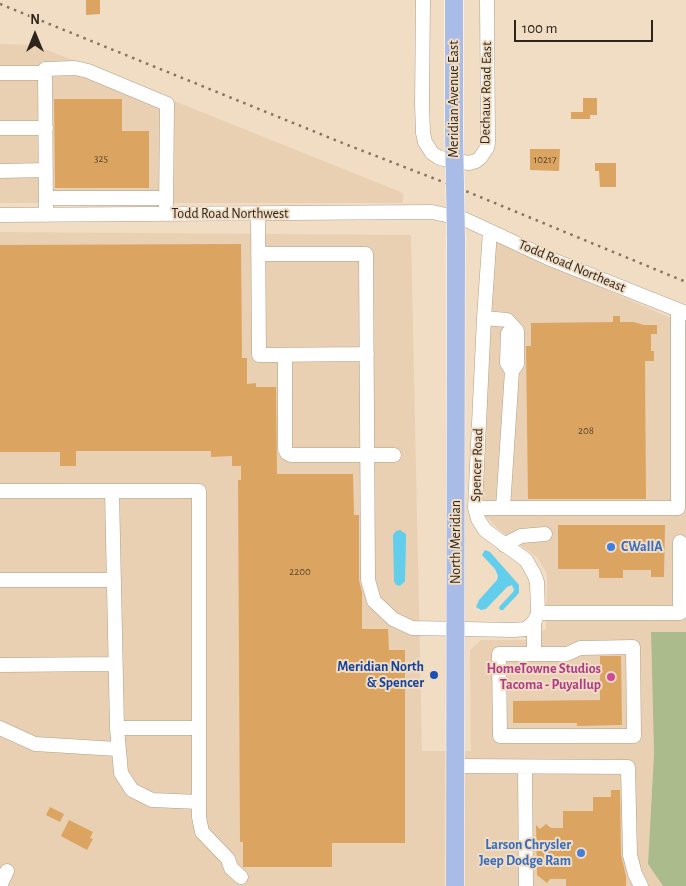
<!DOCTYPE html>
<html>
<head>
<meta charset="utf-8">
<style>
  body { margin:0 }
  #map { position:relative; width:686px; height:886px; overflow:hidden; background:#f1dcc4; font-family:"Alegreya Sans",sans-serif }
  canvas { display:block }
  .north { position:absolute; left:10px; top:10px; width:50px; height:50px; -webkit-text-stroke:4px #f1dcc4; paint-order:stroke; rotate:0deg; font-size:14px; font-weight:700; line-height:20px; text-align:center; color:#2d251c }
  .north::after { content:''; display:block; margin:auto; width:18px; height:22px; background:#2d251c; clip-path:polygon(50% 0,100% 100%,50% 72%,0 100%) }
  .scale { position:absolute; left:514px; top:20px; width:139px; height:22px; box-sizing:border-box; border:2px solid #2d251c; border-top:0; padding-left:6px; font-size:15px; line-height:18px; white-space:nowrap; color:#2d251c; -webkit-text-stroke:4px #f1dcc4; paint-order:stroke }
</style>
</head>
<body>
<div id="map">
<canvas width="686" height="886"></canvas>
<div class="north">N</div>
<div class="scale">100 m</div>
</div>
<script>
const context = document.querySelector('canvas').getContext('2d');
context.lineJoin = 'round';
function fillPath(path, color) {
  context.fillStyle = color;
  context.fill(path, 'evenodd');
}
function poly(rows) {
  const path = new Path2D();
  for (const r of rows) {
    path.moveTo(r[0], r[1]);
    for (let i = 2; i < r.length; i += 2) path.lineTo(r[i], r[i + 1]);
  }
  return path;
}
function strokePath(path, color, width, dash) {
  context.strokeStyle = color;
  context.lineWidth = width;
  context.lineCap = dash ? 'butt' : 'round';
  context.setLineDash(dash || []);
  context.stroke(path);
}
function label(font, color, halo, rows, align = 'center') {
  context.font = font + ' "Alegreya Sans",sans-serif';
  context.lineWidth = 4;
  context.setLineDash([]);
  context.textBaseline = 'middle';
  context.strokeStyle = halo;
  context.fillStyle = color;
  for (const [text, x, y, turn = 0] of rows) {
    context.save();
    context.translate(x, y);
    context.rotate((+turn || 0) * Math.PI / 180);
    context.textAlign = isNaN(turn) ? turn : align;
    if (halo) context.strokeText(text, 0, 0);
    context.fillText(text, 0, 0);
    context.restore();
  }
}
fillPath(poly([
  [0,44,35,45,403,193,403,203,0,203],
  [0,232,411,235,422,751,471,751,470,650,481,640,528,640,546,629,547,574,537,557,499,530,486,516,482,502,495,240,686,325,686,632,651,632,654,753,648,864,663,886,0,886]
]), '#e9d0b3');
fillPath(poly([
  [651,632,686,632,686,886,663,886,648,864,654,753]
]), '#acbb8b');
fillPath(poly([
  [400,530,406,534,406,541,405,581,400,586,396,585,394,581,393,535,396,531],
  [485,550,490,552,519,585,519,593,503,610,500,610,499,607,513,592,514,590,512,585,507,587,486,609,481,610,476,607,479,600,497,580,498,576,495,569,482,555]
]), '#62ceec');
fillPath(poly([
  [86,0,100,0,100,14,86,15],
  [583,98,597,98,597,115,590,115,590,119,571,119,571,112,583,112],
  [54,99,122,99,122,131,149,131,149,188,55,188],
  [530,149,560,149,559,171,530,170],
  [595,163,616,163,616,187,600,187,599,171,595,171],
  [241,244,242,358,247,358,247,384,256,383,256,387,276,387,277,474,353,474,354,515,359,515,359,580,362,592,362,629,388,629,389,650,405,650,405,843,332,843,332,867,243,867,243,842,240,842,238,480,241,480,241,466,232,466,232,456,211,457,211,451,76,451,76,466,60,466,60,452,0,452,0,245],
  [613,316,620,316,620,322,634,322,644,325,657,325,657,334,651,334,651,351,654,351,654,361,645,361,646,499,528,499,526,346,531,346,531,323,613,322],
  [558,525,665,525,664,577,651,577,651,570,623,570,623,578,599,578,599,569,558,569],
  [600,656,621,656,622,725,577,726,577,723,513,723,513,701,600,700],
  [611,790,620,790,621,855,626,876,626,886,566,886,566,879,550,879,547,883,537,875,536,825,540,829,546,824,551,828,563,828,563,811,593,811,593,797,611,797],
  [50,807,64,814,60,822,46,815],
  [69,820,93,832,90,838,93,839,87,850,61,836]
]), '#dca461');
const minor = poly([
  [423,0,422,104,423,133,425,142,432,153,438,157,444,159,469,163,476,161,480,158,487,148,488,143,487,0],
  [0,73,45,73],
  [0,128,46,128],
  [0,171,46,170],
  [46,198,166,198],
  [258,213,259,355,367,354],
  [0,215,432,212,464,219,548,258,686,313],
  [46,215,45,69,75,68,88,71,167,104,166,214],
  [258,254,366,254,368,580,374,601,393,619,412,628,514,630,526,629,534,622,536,618,538,613,537,582,534,574,526,560,485,530,478,519,475,508,484,318,490,231],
  [484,318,507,320,517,331,517,364,512,371,503,508],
  [508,333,507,363,512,371],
  [285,355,285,449,287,453,291,455,394,455],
  [0,491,199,491,199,817,202,832,228,859,231,868,241,877],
  [112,491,117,728,121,773,132,790,152,800,199,802],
  [475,508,678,508,678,310],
  [504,545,521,536,545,534],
  [0,580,114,580],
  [538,613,680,613,680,542],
  [534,622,534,654],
  [633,647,634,736,500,736,499,654,567,654,580,648,633,647],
  [0,665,115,664],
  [0,728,35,744,117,749],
  [117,728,199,728],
  [455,766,628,767,630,855,635,874,641,886],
  [525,767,526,886],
  [0,886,7,871]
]);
const major = poly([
  [454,0,454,131],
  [455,886,456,239]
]);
strokePath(minor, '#b29e88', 15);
strokePath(major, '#fff', 19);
strokePath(minor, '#fff', 14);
strokePath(major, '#a8bce7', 18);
strokePath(poly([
  [0,4,345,144,456,187,686,282]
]), '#807363', 2.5, [2.5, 5]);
const majorBridge = poly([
  [454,131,456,239]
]);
strokePath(majorBridge, '#fff', 19, []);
strokePath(majorBridge, '#a8bce7', 18);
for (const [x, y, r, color] of [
  [611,547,5,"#3f7fe0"],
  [434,675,5,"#1a4fb4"],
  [611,677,5,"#d1479c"],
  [581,853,5,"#3f7fe0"]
]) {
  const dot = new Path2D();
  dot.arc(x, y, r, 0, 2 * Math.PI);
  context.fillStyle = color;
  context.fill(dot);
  strokePath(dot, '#f1dcc4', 2);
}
label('11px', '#59452d', null, [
  ["325",101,159],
  ["10217",545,160],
  ["208",586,431],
  ["2200",300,572]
]);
label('14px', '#2d251c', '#f1dcc4', [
  ["Dechaux Road East",486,93,-89],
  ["Meridian Avenue East",454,99,-90],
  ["Todd Road Northwest",230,214],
  ["Todd Road Northeast",572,266,23],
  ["Spencer Road",477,465,-88],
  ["North Meridian",456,542,-90]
]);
label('bold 14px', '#366cbe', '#f1dcc4', [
  ["CWallA",621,547],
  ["Larson Chrysler",571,845,"right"],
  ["Jeep Dodge Ram",571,861,"right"]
], 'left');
label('bold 14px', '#164399', '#f1dcc4', [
  ["Meridian North",424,667],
  ["& Spencer",424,683]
], 'right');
label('bold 14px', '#b23c85', '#f1dcc4', [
  ["HomeTowne Studios",601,669],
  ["Tacoma - Puyallup",601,685]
], 'right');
</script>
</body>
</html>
